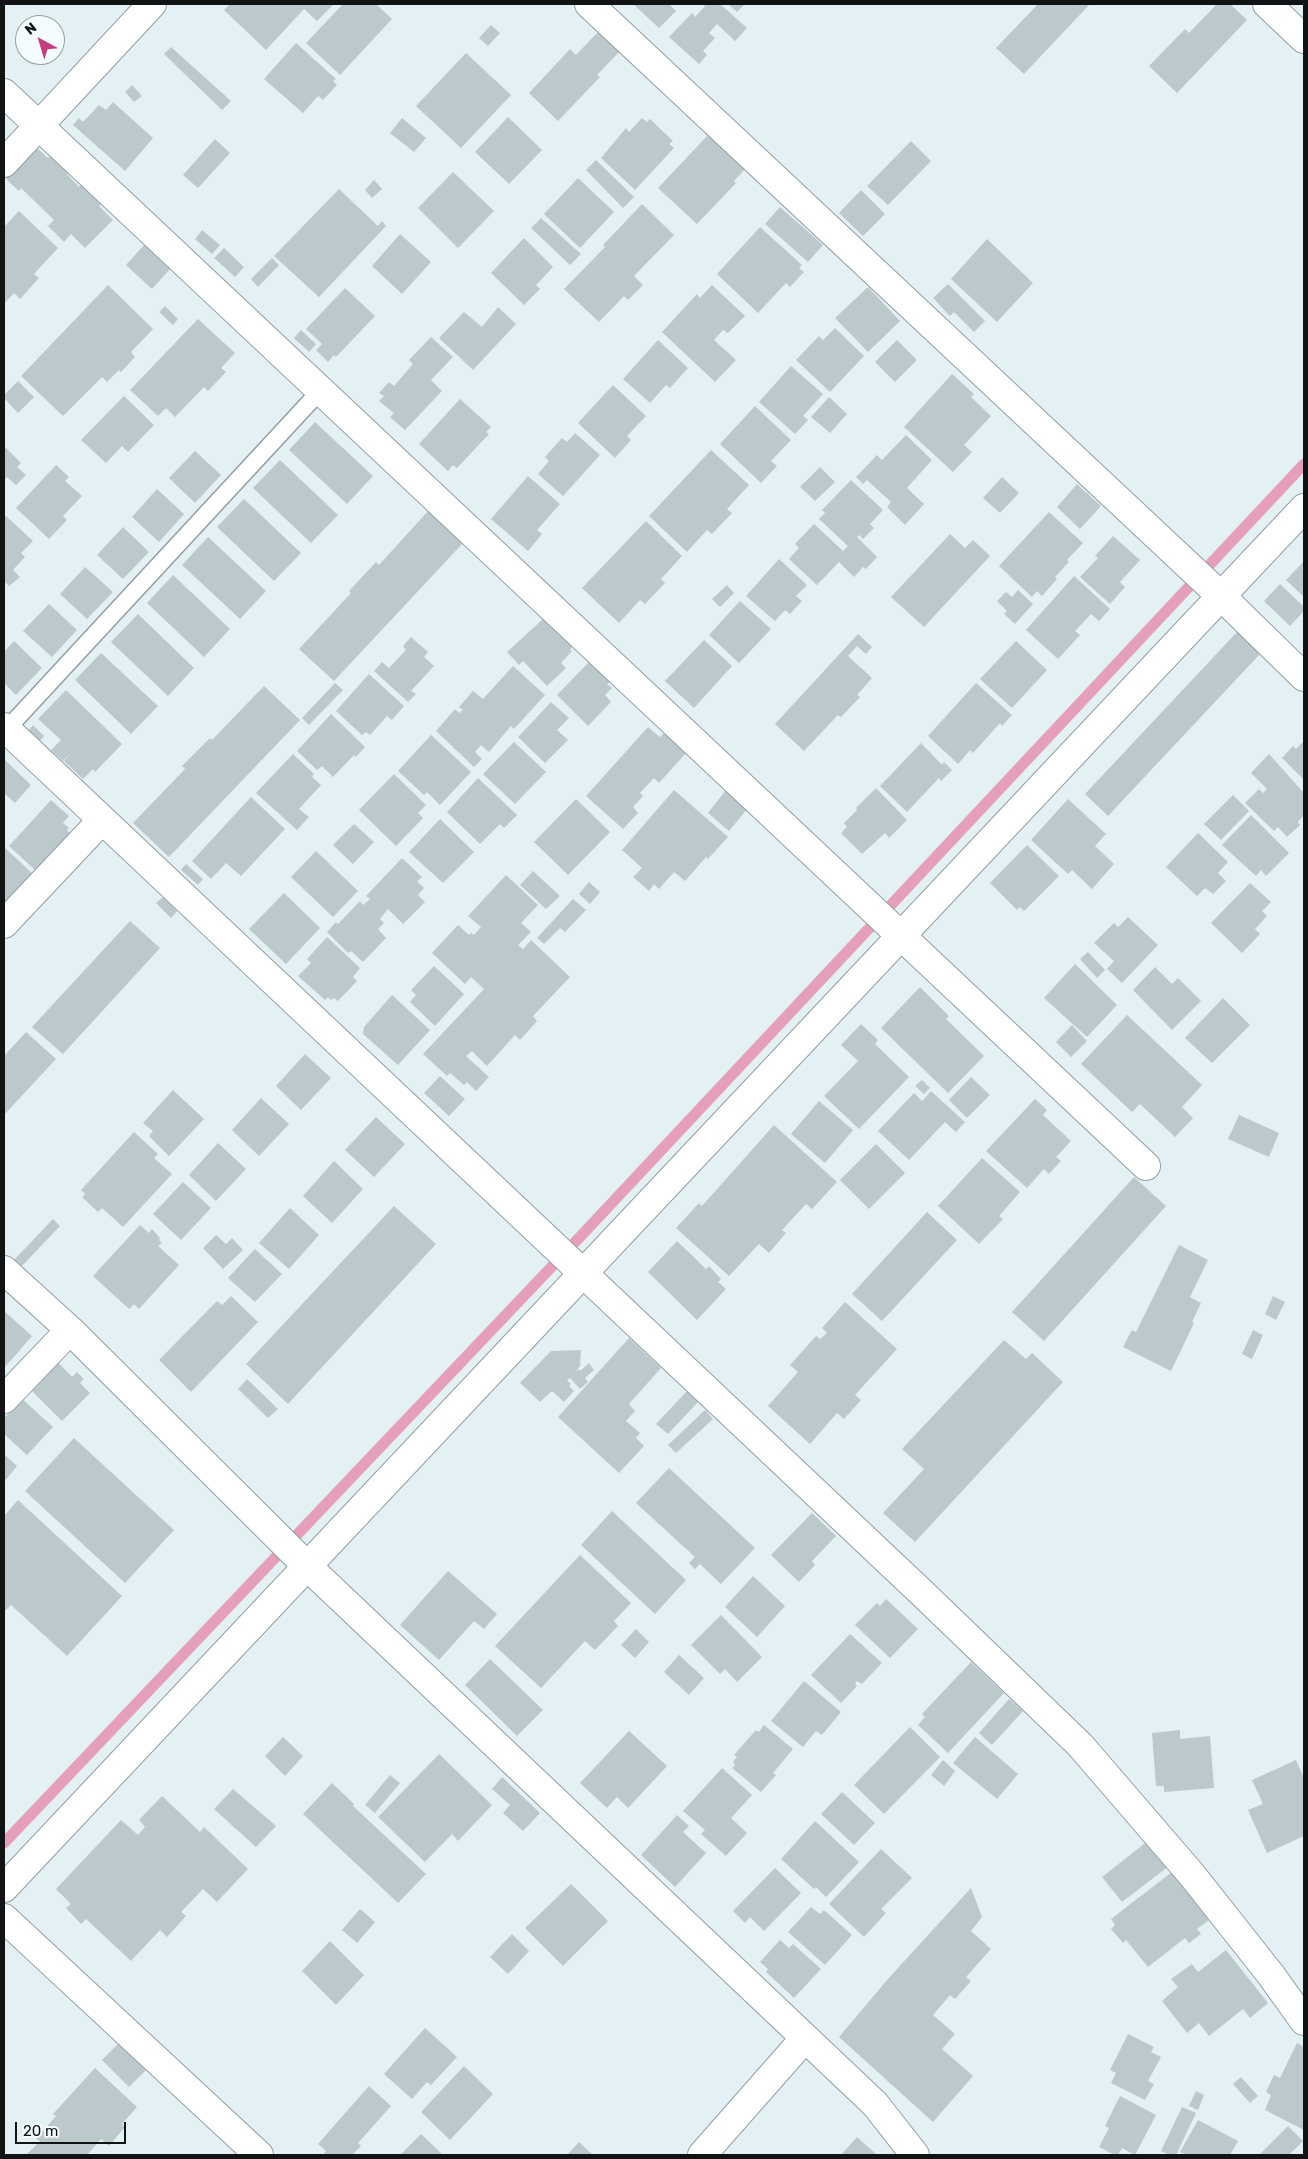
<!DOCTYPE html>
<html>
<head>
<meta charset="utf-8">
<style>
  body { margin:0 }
  #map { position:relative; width:1308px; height:2159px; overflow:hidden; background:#e3f0f4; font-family:Rubik,sans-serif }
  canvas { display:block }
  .frame { position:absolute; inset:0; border:5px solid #101415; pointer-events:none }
  .north { position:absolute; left:15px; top:15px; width:50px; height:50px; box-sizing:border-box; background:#f4fcfe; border:1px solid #999fa1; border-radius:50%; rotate:321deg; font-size:14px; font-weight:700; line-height:20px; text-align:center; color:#101415 }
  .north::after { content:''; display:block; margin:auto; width:18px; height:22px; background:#c43e7f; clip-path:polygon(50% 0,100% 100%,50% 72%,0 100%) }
  .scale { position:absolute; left:15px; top:2122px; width:111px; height:22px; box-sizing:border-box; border:2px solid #101415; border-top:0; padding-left:6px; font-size:15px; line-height:18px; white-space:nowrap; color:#101415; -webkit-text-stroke:4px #f4fcfe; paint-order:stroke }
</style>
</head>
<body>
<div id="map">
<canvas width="1308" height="2159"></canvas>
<div class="frame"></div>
<div class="north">N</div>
<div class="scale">20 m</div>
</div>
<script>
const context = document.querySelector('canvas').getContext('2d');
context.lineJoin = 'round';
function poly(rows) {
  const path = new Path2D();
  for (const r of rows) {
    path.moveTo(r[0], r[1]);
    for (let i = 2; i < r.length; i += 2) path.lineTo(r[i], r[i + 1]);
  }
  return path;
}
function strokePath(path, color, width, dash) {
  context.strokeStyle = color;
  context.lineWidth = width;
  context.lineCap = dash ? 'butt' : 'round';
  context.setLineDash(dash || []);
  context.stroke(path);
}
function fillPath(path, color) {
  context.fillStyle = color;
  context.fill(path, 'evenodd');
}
strokePath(poly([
  [4,1843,579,1238,1304,464]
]), '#e59fba', 11);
fillPath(poly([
  [230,4,332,4,333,5,317,21,304,9,266,50,224,10],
  [343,4,376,4,392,19,340,75,306,43],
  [633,4,669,4,676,11,659,28],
  [703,4,720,4,747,28,735,41,717,24,709,33,715,38,703,51,707,55,699,64,669,37,692,13,695,17,705,6],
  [728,4,745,4,737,12],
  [1038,4,1090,4,1024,74,996,48],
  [1217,4,1230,4,1247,20,1177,93,1149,66,1185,29,1189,33],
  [491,25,500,33,488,46,479,38],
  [598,32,619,52,597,75,600,77,558,121,529,93,570,49,576,55],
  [296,43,336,79,333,81,337,85,323,100,318,96,303,113,264,79],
  [171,47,231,101,222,110,164,54],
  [466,53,511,95,461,148,416,106],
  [132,85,142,96,134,102,125,92],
  [113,102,153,138,125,171,73,125,79,118,83,122,99,105,106,110],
  [508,117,542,150,509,184,475,152],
  [402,118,426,138,414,152,390,133],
  [642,118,647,122,650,119,673,141,669,144,674,148,635,190,601,158,626,128,629,132],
  [708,135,745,169,734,181,736,183,697,224,658,188],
  [215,139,230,153,198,188,183,175],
  [911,141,931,161,888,205,867,186],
  [37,148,48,158,51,155,69,173,67,174,79,187,82,183,102,203,99,206,113,220,85,248,71,234,64,242,48,226,54,220,21,188,19,191,6,179],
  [596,160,634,197,623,208,586,170],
  [453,172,494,211,458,248,418,208],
  [578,178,614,212,580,248,544,214],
  [374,180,382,189,372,198,365,190],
  [339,189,378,226,382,221,386,226,319,297,274,256],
  [861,190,885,214,863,236,839,213],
  [642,204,674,235,634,276,643,285,628,300,624,296,599,322,564,289,605,247,603,245],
  [780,207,823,245,808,262,765,224],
  [19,211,58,248,34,274,39,278,20,299,14,293,4,304,4,227],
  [541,218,581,254,570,265,531,228],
  [760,227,802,265,799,268,804,272,790,287,786,283,758,313,717,274],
  [202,230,220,245,212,254,195,239],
  [400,234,431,262,402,294,372,266],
  [524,238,553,267,536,285,540,289,524,305,491,273],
  [987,239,1033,283,997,322,951,279],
  [145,244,171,268,152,289,126,265],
  [224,248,244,267,235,277,214,258],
  [272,258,279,265,258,287,251,279],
  [948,284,985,321,974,332,954,312,950,316,933,298],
  [108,285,153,329,131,352,135,357,121,372,119,370,107,382,102,377,63,416,21,376],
  [712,285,745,316,728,333,723,330,714,340,736,360,715,382,662,332,697,294,700,298],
  [868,287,900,321,868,352,835,318],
  [345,288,375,316,336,357,334,355,328,362,316,350,322,344,306,329],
  [165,306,178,319,173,325,159,312],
  [498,307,516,324,473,370,439,338,464,312,482,327],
  [198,319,235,353,221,368,226,372,208,391,204,387,175,417,166,408,158,416,130,390],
  [835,328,864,356,830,392,796,360,819,336,823,340],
  [301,330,316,344,309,352,294,338],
  [431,337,453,357,431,380,442,391,405,430,390,417,394,413,379,401,384,396,379,393,389,382,394,386,413,364,409,360],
  [658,340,688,368,670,388,666,385,650,403,623,379],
  [897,340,917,360,895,382,875,362],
  [791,366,823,394,803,416,808,420,795,434,759,402],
  [952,374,974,394,971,397,991,416,964,445,972,452,953,472,904,427],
  [18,381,34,397,18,413,4,398,4,395],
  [613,385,646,416,627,436,631,440,615,458,578,423],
  [124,396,154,425,128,452,122,446,106,463,81,440],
  [829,397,847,414,830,433,811,417],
  [460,399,491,427,486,432,489,434,457,468,453,465,448,471,419,444],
  [755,406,791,440,771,461,777,466,761,483,720,444],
  [315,422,373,476,347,504,289,450],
  [575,433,600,455,563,496,538,474,549,461,545,457,562,438,567,442],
  [906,435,932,460,907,488,924,504,905,525,887,507,891,502,867,480,863,484,856,477,877,455,882,460],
  [4,446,21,463,17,467,26,475,16,485,7,477,4,480],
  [711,450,749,485,727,509,732,513,712,534,707,530,687,552,649,516],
  [195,451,221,475,195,503,169,478],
  [280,460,338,515,311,543,253,488],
  [56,465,69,477,65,481,82,496,63,516,67,520,49,539,16,508],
  [820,467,835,482,815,501,800,487],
  [528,476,560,504,537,530,542,534,528,551,491,519],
  [1002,477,1019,493,1000,513,983,498],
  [851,480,883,510,870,524,874,528,863,539,859,535,857,537,877,557,866,569,863,567,854,577,839,562,817,585,789,559,799,548,795,544,814,524,843,551,848,546,819,519,825,513,822,510],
  [1077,484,1101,506,1080,529,1057,507],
  [157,489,184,514,159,542,132,517],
  [244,499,301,553,274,581,217,527],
  [429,510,464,542,334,681,299,649,351,593,349,591,376,562,379,565],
  [1049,512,1083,543,1067,560,1069,562,1055,577,1057,579,1042,596,1037,591,1032,597,999,566],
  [6,516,33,541,21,553,25,557,13,570,20,577,9,586,4,581,4,518],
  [646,521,682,556,661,579,665,583,645,604,640,600,619,623,582,588],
  [123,527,149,552,123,579,97,555],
  [950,534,965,548,973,540,990,556,924,627,891,597],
  [1113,536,1140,560,1120,582,1125,587,1110,604,1080,577,1098,558,1095,556],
  [208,537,266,591,240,619,182,565],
  [779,559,807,585,796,596,802,601,790,614,785,610,775,621,746,596],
  [1304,561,1304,597,1286,580],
  [85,567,113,592,87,619,60,594],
  [173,575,230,629,204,657,147,603],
  [1074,576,1110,609,1099,621,1091,614,1075,631,1080,635,1058,659,1026,630],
  [1280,584,1304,607,1304,611,1290,626,1264,601],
  [727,585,734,593,720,607,712,599],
  [1018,590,1033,604,1015,624,1004,614,1007,611,997,601,1006,592,1012,597],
  [740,601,771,629,739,663,709,635],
  [49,604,77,630,52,657,23,631],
  [138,614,194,668,168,696,111,642],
  [543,619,552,627,554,625,571,641,569,643,572,647,570,650,572,651,561,663,566,668,547,686,523,661,519,665,507,652],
  [1237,632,1260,654,1108,816,1085,794],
  [858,634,872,647,866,654,857,646,848,656,872,678,857,695,860,697,841,717,838,715,804,751,775,724],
  [411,637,428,652,424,657,434,666,411,691,416,694,408,702,374,671,382,662,389,668,406,650,403,646],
  [704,640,732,666,694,708,665,681],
  [14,641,42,668,16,695,4,683,4,652],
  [1016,641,1047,670,1012,708,980,679],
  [101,653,158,706,131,734,75,680],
  [589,662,610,682,607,684,612,688,605,695,611,702,588,726,557,695],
  [513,666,545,695,514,729,511,726,489,752,481,745,475,752,482,759,474,767,436,731,455,709,459,713,463,710,459,707,473,691,483,699],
  [369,674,404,706,392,720,387,716,370,735,366,732,362,735,336,711],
  [335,683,343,690,309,725,302,718],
  [976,683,1012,715,1002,726,1000,723,973,753,970,750,958,764,928,736],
  [264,686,300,720,169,857,133,823,185,769,182,766,210,738,212,740],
  [66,690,122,744,95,772,93,769,83,779,64,761,73,751,63,761,51,750,61,740,38,719],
  [551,702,569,718,557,730,568,740,545,763,518,737],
  [331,714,365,747,356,757,354,755,333,777,322,766,317,770,297,751],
  [33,725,44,736,40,741,29,730],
  [648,727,660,737,664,733,686,753,659,783,654,778,640,793,643,796,633,807,638,813,623,829,586,796],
  [431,735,471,772,440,805,427,792,424,795,398,771],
  [1304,741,1304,780,1282,758,1293,746,1296,749],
  [514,742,546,772,515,804,483,774],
  [921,743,942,765,944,762,952,770,941,781,939,778,907,812,880,786],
  [293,754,314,774,312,777,321,785,299,809,309,817,297,830,256,793],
  [1269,754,1304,793,1304,815,1298,822,1300,825,1287,837,1278,827,1274,831,1245,803,1259,789,1263,793,1267,789,1251,773],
  [4,759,31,785,15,803,4,793],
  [394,774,426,805,418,813,423,818,396,846,359,810],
  [478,778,517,815,504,828,500,824,480,844,447,812],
  [876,788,907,820,889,838,885,833,862,854,841,833,847,827,844,823,857,810,856,808],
  [674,790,728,837,708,859,706,857,685,881,674,872,659,889,654,884,649,891,633,877,642,868,622,850],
  [726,790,748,808,729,831,708,813],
  [1233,795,1249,811,1221,840,1204,824],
  [251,797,285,829,241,876,226,863,211,879,192,861],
  [576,799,610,832,568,875,534,842],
  [1068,799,1106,834,1095,846,1114,864,1092,889,1072,870,1068,874,1031,840],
  [51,800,69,816,63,823,69,828,67,830,70,833,35,870,9,846],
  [1251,815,1289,853,1266,876,1261,870,1256,876,1222,845],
  [440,819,474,852,443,883,409,852],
  [354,824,374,842,353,864,333,845],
  [1198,833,1228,862,1218,873,1226,881,1213,894,1205,888,1197,896,1166,867],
  [1027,845,1059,876,1024,911,1020,907,1017,910,990,883],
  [5,848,32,873,4,904,4,850],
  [316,851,358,891,333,917,291,877],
  [402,858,422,877,417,881,424,888,418,895,425,902,403,924,388,909,380,919,384,923,378,929,386,938,363,962,351,951,348,953,327,932,336,922,338,924,360,901,363,905,370,899,366,896],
  [186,864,203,879,198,885,181,870],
  [533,871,560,896,546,909,520,885],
  [506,875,538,905,521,923,531,932,518,945,523,949,531,940,570,977,533,1016,537,1021,520,1040,515,1035,487,1066,472,1051,466,1056,489,1077,476,1091,467,1082,464,1085,450,1073,447,1076,423,1054,484,989,471,977,465,984,432,953,458,925,469,935,471,933,474,935,481,927,468,916],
  [589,882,600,892,590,904,579,894],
  [1250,883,1271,902,1262,911,1267,916,1255,929,1260,934,1242,953,1211,923],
  [284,893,320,928,286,964,249,929],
  [163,897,177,911,171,918,156,903],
  [573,899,586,910,565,932,560,928,544,944,537,938],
  [1128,917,1158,945,1122,983,1107,969,1114,961,1094,943,1114,923,1118,927],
  [130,921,160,948,63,1054,32,1027],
  [327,937,360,968,353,977,357,981,338,1001,334,998,331,1000,328,997,325,1000,298,976,311,963,307,959],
  [1088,952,1105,970,1097,978,1080,959],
  [1075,964,1117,1005,1087,1037,1044,998],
  [434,966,464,994,435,1026,410,1002,416,995,411,990],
  [1155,967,1172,984,1178,978,1201,1001,1172,1030,1133,990],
  [920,987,949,1016,946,1019,984,1056,948,1093,881,1028],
  [392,995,430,1030,398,1065,363,1034,364,1027],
  [1223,998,1250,1025,1212,1063,1185,1038],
  [1127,1015,1202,1085,1182,1107,1193,1118,1175,1137,1140,1104,1132,1112,1081,1064],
  [861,1024,878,1040,875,1044,909,1077,859,1129,824,1096,858,1061,841,1045],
  [1072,1025,1087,1041,1071,1057,1056,1042],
  [26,1032,56,1059,4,1115,4,1056],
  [305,1054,331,1078,301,1110,276,1086],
  [440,1076,465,1099,449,1116,424,1093],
  [971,1077,990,1095,967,1118,949,1100],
  [922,1080,930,1088,924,1094,915,1086],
  [173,1090,204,1119,169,1156,149,1136,153,1131,143,1123],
  [931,1091,965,1122,956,1132,945,1122,909,1160,878,1131,914,1093,922,1101],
  [261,1098,289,1124,259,1156,232,1130],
  [1035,1099,1047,1110,1043,1115,1071,1141,1056,1157,1061,1161,1049,1174,1044,1169,1027,1188,986,1151],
  [819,1101,853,1130,825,1163,791,1134],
  [1239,1115,1279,1133,1269,1157,1228,1139],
  [376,1117,405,1144,374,1177,345,1150],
  [774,1125,837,1182,812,1209,806,1204,782,1230,786,1233,769,1253,759,1244,729,1276,676,1228,699,1203,702,1206],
  [134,1132,158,1154,154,1158,172,1174,123,1227,102,1208,98,1212,82,1197,85,1194,81,1190],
  [218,1143,246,1169,216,1201,189,1175],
  [876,1144,905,1173,869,1209,840,1180],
  [982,1158,1020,1192,999,1216,1003,1219,979,1244,938,1206],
  [334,1161,363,1189,332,1223,303,1196],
  [1134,1177,1166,1206,1044,1341,1012,1312],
  [183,1182,211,1208,181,1240,153,1214],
  [394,1206,436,1244,288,1404,246,1364],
  [290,1208,319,1235,289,1269,259,1243],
  [927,1212,957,1240,882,1321,852,1294],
  [53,1219,60,1226,22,1266,14,1260],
  [140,1225,149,1233,152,1229,160,1238,159,1240,162,1243,158,1246,179,1265,139,1309,134,1304,129,1309,93,1276],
  [216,1235,226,1244,232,1238,243,1250,223,1269,203,1248],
  [677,1241,706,1269,709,1266,721,1279,718,1282,726,1289,697,1320,648,1272],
  [1179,1245,1208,1260,1190,1297,1201,1303,1192,1322,1194,1323,1171,1371,1123,1347,1132,1330,1136,1332],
  [255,1249,282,1274,255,1302,228,1278],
  [231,1296,258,1322,191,1392,159,1360,217,1301,222,1305],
  [1273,1296,1285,1302,1276,1320,1265,1314],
  [845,1302,897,1349,855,1395,861,1400,844,1419,837,1413,810,1444,768,1406,798,1372,790,1365,816,1336,820,1339,827,1333,822,1328],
  [4,1311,32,1336,6,1366,4,1364],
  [1253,1330,1263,1335,1252,1359,1242,1354],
  [629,1338,661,1368,629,1404,635,1411,626,1421,640,1433,636,1438,644,1446,619,1473,558,1417],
  [1004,1340,1026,1359,1032,1353,1063,1382,915,1542,883,1513,924,1469,902,1449],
  [581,1350,580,1366,575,1372,579,1369,580,1371,589,1363,594,1370,585,1378,588,1382,580,1389,570,1378,567,1380,571,1384,569,1386,574,1391,564,1402,552,1391,540,1402,520,1383,551,1351],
  [55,1359,72,1377,77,1372,84,1379,80,1383,90,1393,62,1421,27,1386],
  [247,1379,278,1409,268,1418,238,1389],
  [687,1391,698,1402,668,1434,656,1424],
  [21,1398,53,1427,27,1455,4,1434,4,1418],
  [705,1410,713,1419,676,1453,668,1445],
  [74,1438,174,1530,125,1583,25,1491],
  [4,1454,17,1466,4,1482],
  [669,1468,755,1548,721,1584,700,1564,695,1569,689,1563,695,1557,636,1503],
  [18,1500,122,1596,67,1656,11,1605,4,1612,4,1516],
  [612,1511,686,1580,655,1614,581,1545],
  [812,1513,836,1536,812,1561,815,1565,799,1582,771,1555],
  [580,1555,631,1603,614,1621,618,1626,595,1650,585,1641,541,1688,495,1646],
  [448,1571,497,1614,484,1629,474,1621,439,1660,400,1625],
  [753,1576,785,1606,757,1637,725,1607],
  [886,1599,918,1629,890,1658,855,1625,877,1603,880,1606],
  [721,1615,762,1657,737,1682,725,1669,720,1674,691,1645],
  [636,1629,649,1642,635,1658,621,1645],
  [850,1634,882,1663,862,1684,857,1681,855,1684,857,1686,841,1703,811,1675],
  [679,1655,704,1678,689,1695,664,1672],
  [490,1659,543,1710,517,1736,465,1685],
  [971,1662,1004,1693,948,1753,918,1725,925,1717,922,1714],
  [804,1681,841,1712,822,1735,816,1731,803,1747,771,1721],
  [1009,1699,1023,1711,992,1745,979,1733],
  [764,1725,793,1749,773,1773,776,1775,761,1792,732,1768,735,1765,733,1762,737,1757,734,1755,756,1730,759,1732],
  [910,1727,940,1757,884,1814,854,1785],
  [1180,1730,1180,1739,1210,1736,1214,1788,1164,1792,1164,1786,1156,1786,1152,1733],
  [629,1731,667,1766,628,1808,617,1797,607,1808,580,1783],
  [283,1737,303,1756,285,1776,265,1756],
  [975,1737,1018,1774,997,1799,953,1763],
  [439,1754,492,1805,458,1841,452,1834,425,1862,378,1817],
  [943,1760,955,1771,944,1786,931,1775],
  [1296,1760,1304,1778,1304,1836,1267,1853,1248,1810,1263,1804,1252,1780],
  [722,1768,752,1795,731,1818,747,1833,726,1856,701,1834,705,1830,683,1811],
  [390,1775,400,1783,375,1813,365,1805],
  [502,1777,540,1813,523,1831,503,1813,510,1805,492,1789],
  [332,1783,354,1804,353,1806,426,1874,398,1903,303,1814],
  [233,1789,276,1826,256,1847,214,1809],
  [842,1792,875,1823,854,1845,821,1814],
  [162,1796,200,1832,204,1827,248,1869,217,1902,203,1889,181,1912,186,1916,167,1937,160,1930,131,1961,86,1919,81,1924,66,1908,71,1904,56,1889,121,1820,138,1835,145,1827,139,1820],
  [677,1815,689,1826,683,1832,706,1853,675,1887,641,1855],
  [815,1821,859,1862,826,1897,816,1887,814,1889,781,1859],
  [1149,1840,1169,1866,1122,1902,1102,1877],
  [881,1849,912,1878,881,1909,886,1913,864,1937,829,1904],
  [775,1868,801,1893,764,1931,750,1917,745,1923,733,1911],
  [1172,1872,1209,1920,1197,1929,1201,1934,1189,1943,1185,1938,1148,1967,1126,1940,1123,1943,1111,1929,1115,1925,1111,1919],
  [571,1884,608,1921,563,1966,525,1928],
  [971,1888,982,1917,971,1931,991,1949,966,1977,971,1981,955,1999,950,1995,933,2015,955,2034,942,2049,973,2076,933,2122,839,2037,887,1980],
  [811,1907,820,1914,824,1910,852,1935,825,1965,788,1932],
  [360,1909,375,1922,357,1943,342,1930],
  [512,1934,529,1951,508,1974,490,1957],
  [780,1940,789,1948,793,1944,821,1969,794,1998,766,1972,768,1969,760,1962],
  [330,1941,364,1975,336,2005,302,1971],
  [1226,1950,1268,2003,1250,2018,1243,2009,1209,2036,1199,2023,1187,2033,1162,2001,1178,1987,1171,1979,1192,1964,1198,1972],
  [425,2028,457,2057,431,2085,427,2082,412,2099,384,2074],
  [1128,2034,1154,2047,1151,2052,1161,2057,1148,2081,1154,2084,1145,2100,1111,2083,1116,2073,1110,2070],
  [1297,2043,1304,2047,1304,2130,1265,2110,1271,2095,1266,2092,1274,2075,1280,2078],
  [118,2044,146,2070,129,2087,102,2060],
  [464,2066,493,2094,450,2140,421,2112],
  [95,2068,137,2107,122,2124,125,2127,109,2146,101,2139,87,2155,26,2155,40,2141,36,2139,56,2116,53,2114],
  [1241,2077,1258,2096,1250,2103,1233,2084],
  [369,2086,391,2106,358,2143,361,2146,352,2155,326,2155,324,2153,326,2151,318,2144],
  [1196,2091,1204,2095,1198,2110,1189,2106],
  [1120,2096,1156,2115,1135,2155,1122,2148,1118,2155,1115,2155,1099,2147,1109,2128,1105,2126],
  [1182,2107,1196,2113,1176,2155,1169,2155,1161,2151],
  [1198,2120,1238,2141,1230,2155,1187,2155,1180,2152],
  [1288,2126,1303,2141,1289,2155,1259,2155],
  [421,2134,443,2155,400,2155],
  [857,2137,877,2155,841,2155],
  [579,2142,593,2155,567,2155]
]), '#bcc9cc');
const lane = poly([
  [6,730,320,391]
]);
const street = poly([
  [589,4,1222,597,1304,677],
  [1267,4,1304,39],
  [4,93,1146,1166],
  [4,163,152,4],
  [4,727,921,1592,1080,1745,1192,1875,1271,1975,1304,2021],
  [4,924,102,820],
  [4,1270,70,1330,307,1566,875,2104,915,2155],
  [4,1399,70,1330],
  [4,1918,259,2155],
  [702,2155,805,2038]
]);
const secondary = poly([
  [4,1888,1304,508]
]);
strokePath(lane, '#929ea1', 19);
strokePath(street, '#929ea1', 30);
strokePath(secondary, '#929ea1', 30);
strokePath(lane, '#fff', 16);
strokePath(street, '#fff', 28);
strokePath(secondary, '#fff', 28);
</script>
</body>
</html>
